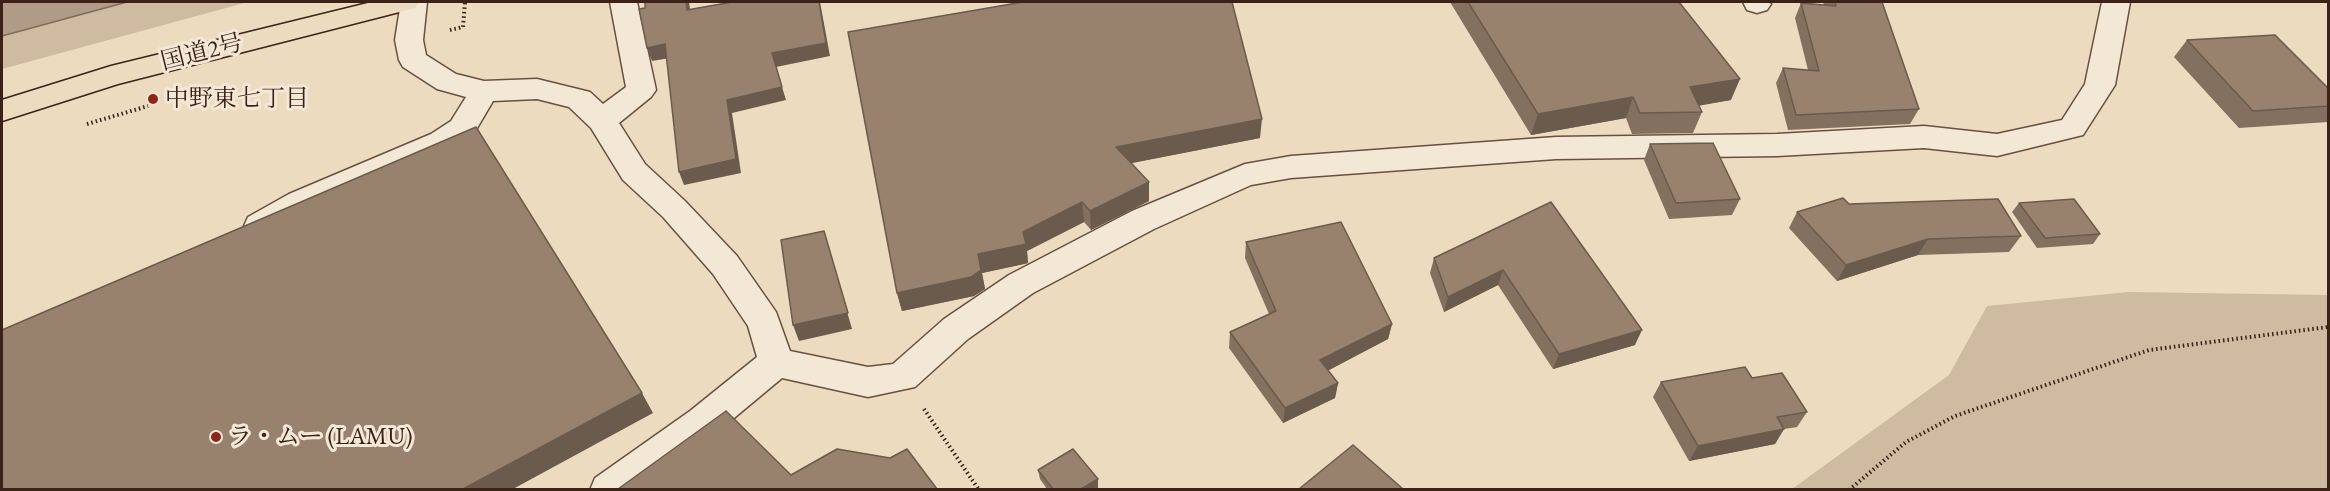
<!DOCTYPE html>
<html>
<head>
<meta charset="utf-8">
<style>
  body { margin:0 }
  #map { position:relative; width:2330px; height:491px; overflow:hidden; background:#ecdbbf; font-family:"EB Garamond",serif }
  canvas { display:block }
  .frame { position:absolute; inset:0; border:3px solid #3c2117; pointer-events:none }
</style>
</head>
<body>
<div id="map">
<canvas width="2330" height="491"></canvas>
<div class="frame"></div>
</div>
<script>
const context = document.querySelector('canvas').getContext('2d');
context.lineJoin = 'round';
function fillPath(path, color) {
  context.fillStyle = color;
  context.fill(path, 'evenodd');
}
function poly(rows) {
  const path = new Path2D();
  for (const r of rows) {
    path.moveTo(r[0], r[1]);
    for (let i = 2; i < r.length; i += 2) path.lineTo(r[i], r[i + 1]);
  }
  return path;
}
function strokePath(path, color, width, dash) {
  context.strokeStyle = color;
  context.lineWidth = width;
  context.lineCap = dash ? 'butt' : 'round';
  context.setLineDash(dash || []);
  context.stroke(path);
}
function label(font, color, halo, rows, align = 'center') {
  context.font = font + ' "EB Garamond","Noto Serif JP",serif';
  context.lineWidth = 6;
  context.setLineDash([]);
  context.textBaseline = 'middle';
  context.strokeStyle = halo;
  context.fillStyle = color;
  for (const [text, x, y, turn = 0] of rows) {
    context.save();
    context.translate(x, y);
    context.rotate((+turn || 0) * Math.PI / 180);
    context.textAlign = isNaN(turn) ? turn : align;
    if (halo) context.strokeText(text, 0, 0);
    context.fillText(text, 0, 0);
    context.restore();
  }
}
fillPath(poly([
  [127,2,248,2,2,69,2,36],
  [2129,292,2328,295,2328,489,1792,489,1949,375,1987,306]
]), '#cebba2');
const water = poly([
  [2,2,127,2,2,36,2,2]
]);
fillPath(water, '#b09c86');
strokePath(water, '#826b5a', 1.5);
const minor = poly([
  [401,2,427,2,423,40,426,55,456,74,484,81,537,79,590,92,603,104,626,87,610,2,637,2,656,90,651,97,619,123,645,164,685,201,737,256,776,312,790,351,868,367,893,364,944,319,1009,275,1132,211,1245,164,1291,156,1556,137,1777,134,1924,126,1997,134,2062,120,2085,84,2102,2,2130,2,2115,85,2083,135,1997,156,1924,148,1777,156,1556,159,1291,178,1251,185,1154,229,1033,293,968,339,915,387,868,397,782,378,716,433,639,490,590,490,595,478,690,411,757,357,748,326,713,274,663,217,623,180,591,128,569,107,537,99,493,101,473,135,453,150,311,210,272,235,260,238,248,235,244,226,248,217,289,194,431,134,451,121,466,97,437,89,403,67,399,60,395,40,401,2],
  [1743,2,1769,2,1771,4,1767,10,1757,13,1747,10,1743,2]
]);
const highway = poly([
  [372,2,419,2,415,8,118,84,2,121,2,100,111,66,372,2]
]);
strokePath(minor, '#685041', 3);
strokePath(highway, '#3c2117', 3);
strokePath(poly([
  [450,30,463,27,465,2],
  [87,124,148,106],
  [924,409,979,490],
  [1849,490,1906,442,1955,416,2149,350,2328,327]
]), '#3c2117', 4, [1.5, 3]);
fillPath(minor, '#f3e8d5');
fillPath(highway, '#ecdbbf');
fillPath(poly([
  [1450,2,1679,2,1731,100,1699,105,1702,112,1693,133,1632,134,1626,118,1531,135],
  [1823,2,1882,2,1919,109,1910,124,1788,130,1776,83,1783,68,1808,70,1795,18,1801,3,1824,5],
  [848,32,1260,138,1131,163,1149,182,1149,201,1091,230,1084,222,1027,251,1028,263,1024,264,982,273,985,289,974,296,902,311,897,293],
  [2187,40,2328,88,2328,122,2239,128,2174,57],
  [1650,144,1740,199,1732,215,1669,219,1644,160],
  [1551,202,1635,345,1553,369,1498,285,1444,312,1430,273,1434,258],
  [2019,203,2100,234,2093,244,2037,248,2012,212],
  [1849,204,2021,236,2009,252,1918,255,1837,281,1789,228,1797,212],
  [1246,242,1392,324,1388,339,1328,370,1338,383,1335,398,1283,423,1229,348,1230,332,1269,314,1245,258],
  [1752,378,1807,412,1797,427,1784,429,1775,444,1689,461,1653,397,1661,382],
  [1038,470,1098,488,1096,489,1047,489,1040,479]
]), '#83705f');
fillPath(poly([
  [686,2,689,2,692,23,687,10],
  [819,2,820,2,830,56,776,67,786,100,732,113,741,173,684,185,679,172,727,100,772,53],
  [665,44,670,58,652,61,647,48],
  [1740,79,1731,100,1681,109,1690,87],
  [1633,97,1626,118,1531,135,1538,114],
  [1262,119,1260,138,1117,166,1116,147],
  [1149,182,1149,201,1091,230,1090,211],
  [1082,202,1084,222,1027,251,1028,263,1024,264,982,273,985,289,974,296,902,311,897,293],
  [824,231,852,329,799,341,793,325],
  [1928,239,1918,255,1837,281,1846,265],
  [1503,270,1498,285,1444,312,1448,297],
  [1392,324,1388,339,1318,376,1320,360],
  [1642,330,1635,345,1553,369,1559,354],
  [1338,383,1335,398,1283,423,1285,408],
  [642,393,653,413,513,489,463,489],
  [1784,429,1775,444,1689,461,1698,446],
  [1098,479,1098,488,1096,489,1081,489]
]), '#6a5b4d');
const building = poly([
  [645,2,686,2,687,10,732,2,819,2,826,43,772,53,782,87,727,100,736,159,679,172,665,44,647,48,639,9,645,8,645,2],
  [1023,2,1232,2,1262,119,1116,147,1149,182,1090,211,1082,202,1023,232,1026,244,1022,245,978,254,981,270,971,277,897,293,848,32,1023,2],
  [1468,2,1679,2,1740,79,1690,87,1702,112,1640,113,1633,97,1538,114,1468,2],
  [1835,2,1882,2,1919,109,1796,115,1783,68,1819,71,1801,3,1836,6,1835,2],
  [2275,35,2328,88,2328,106,2253,111,2187,40,2275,35],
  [476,127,642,393,463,489,2,489,2,330,476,127],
  [1713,143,1740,199,1676,203,1650,144,1713,143],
  [1843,198,1849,204,1998,199,2021,236,1928,239,1846,265,1797,212,1843,198],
  [2074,199,2100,234,2045,238,2019,203,2074,199],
  [1551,202,1642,330,1559,354,1503,270,1448,297,1434,258,1551,202],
  [1341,222,1392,324,1320,360,1338,383,1285,408,1230,332,1276,311,1246,242,1341,222],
  [824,231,848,313,793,325,781,240,824,231],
  [1745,367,1752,378,1782,373,1807,412,1777,417,1784,429,1698,446,1661,382,1745,367],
  [726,411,791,475,837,449,890,458,907,449,937,489,618,489,726,411],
  [1353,445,1403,489,1299,489,1353,445],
  [1073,449,1098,479,1081,489,1053,489,1038,470,1073,449]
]);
fillPath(building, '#98826e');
strokePath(building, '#6a5b4d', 1.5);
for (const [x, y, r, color] of [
  [153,99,6,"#8f2418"],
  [216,437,6,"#8f2418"]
]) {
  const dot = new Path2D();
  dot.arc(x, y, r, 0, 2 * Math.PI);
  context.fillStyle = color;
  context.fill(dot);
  strokePath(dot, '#f3e8d5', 2);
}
label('24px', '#3c2117', '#f3e8d5', [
  ["国道2号",202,53,-14]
]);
label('24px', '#3c2117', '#f3e8d5', [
  ["中野東七丁目",165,99],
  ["ラ・ムー (LAMU)",228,437]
], 'left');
</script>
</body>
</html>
